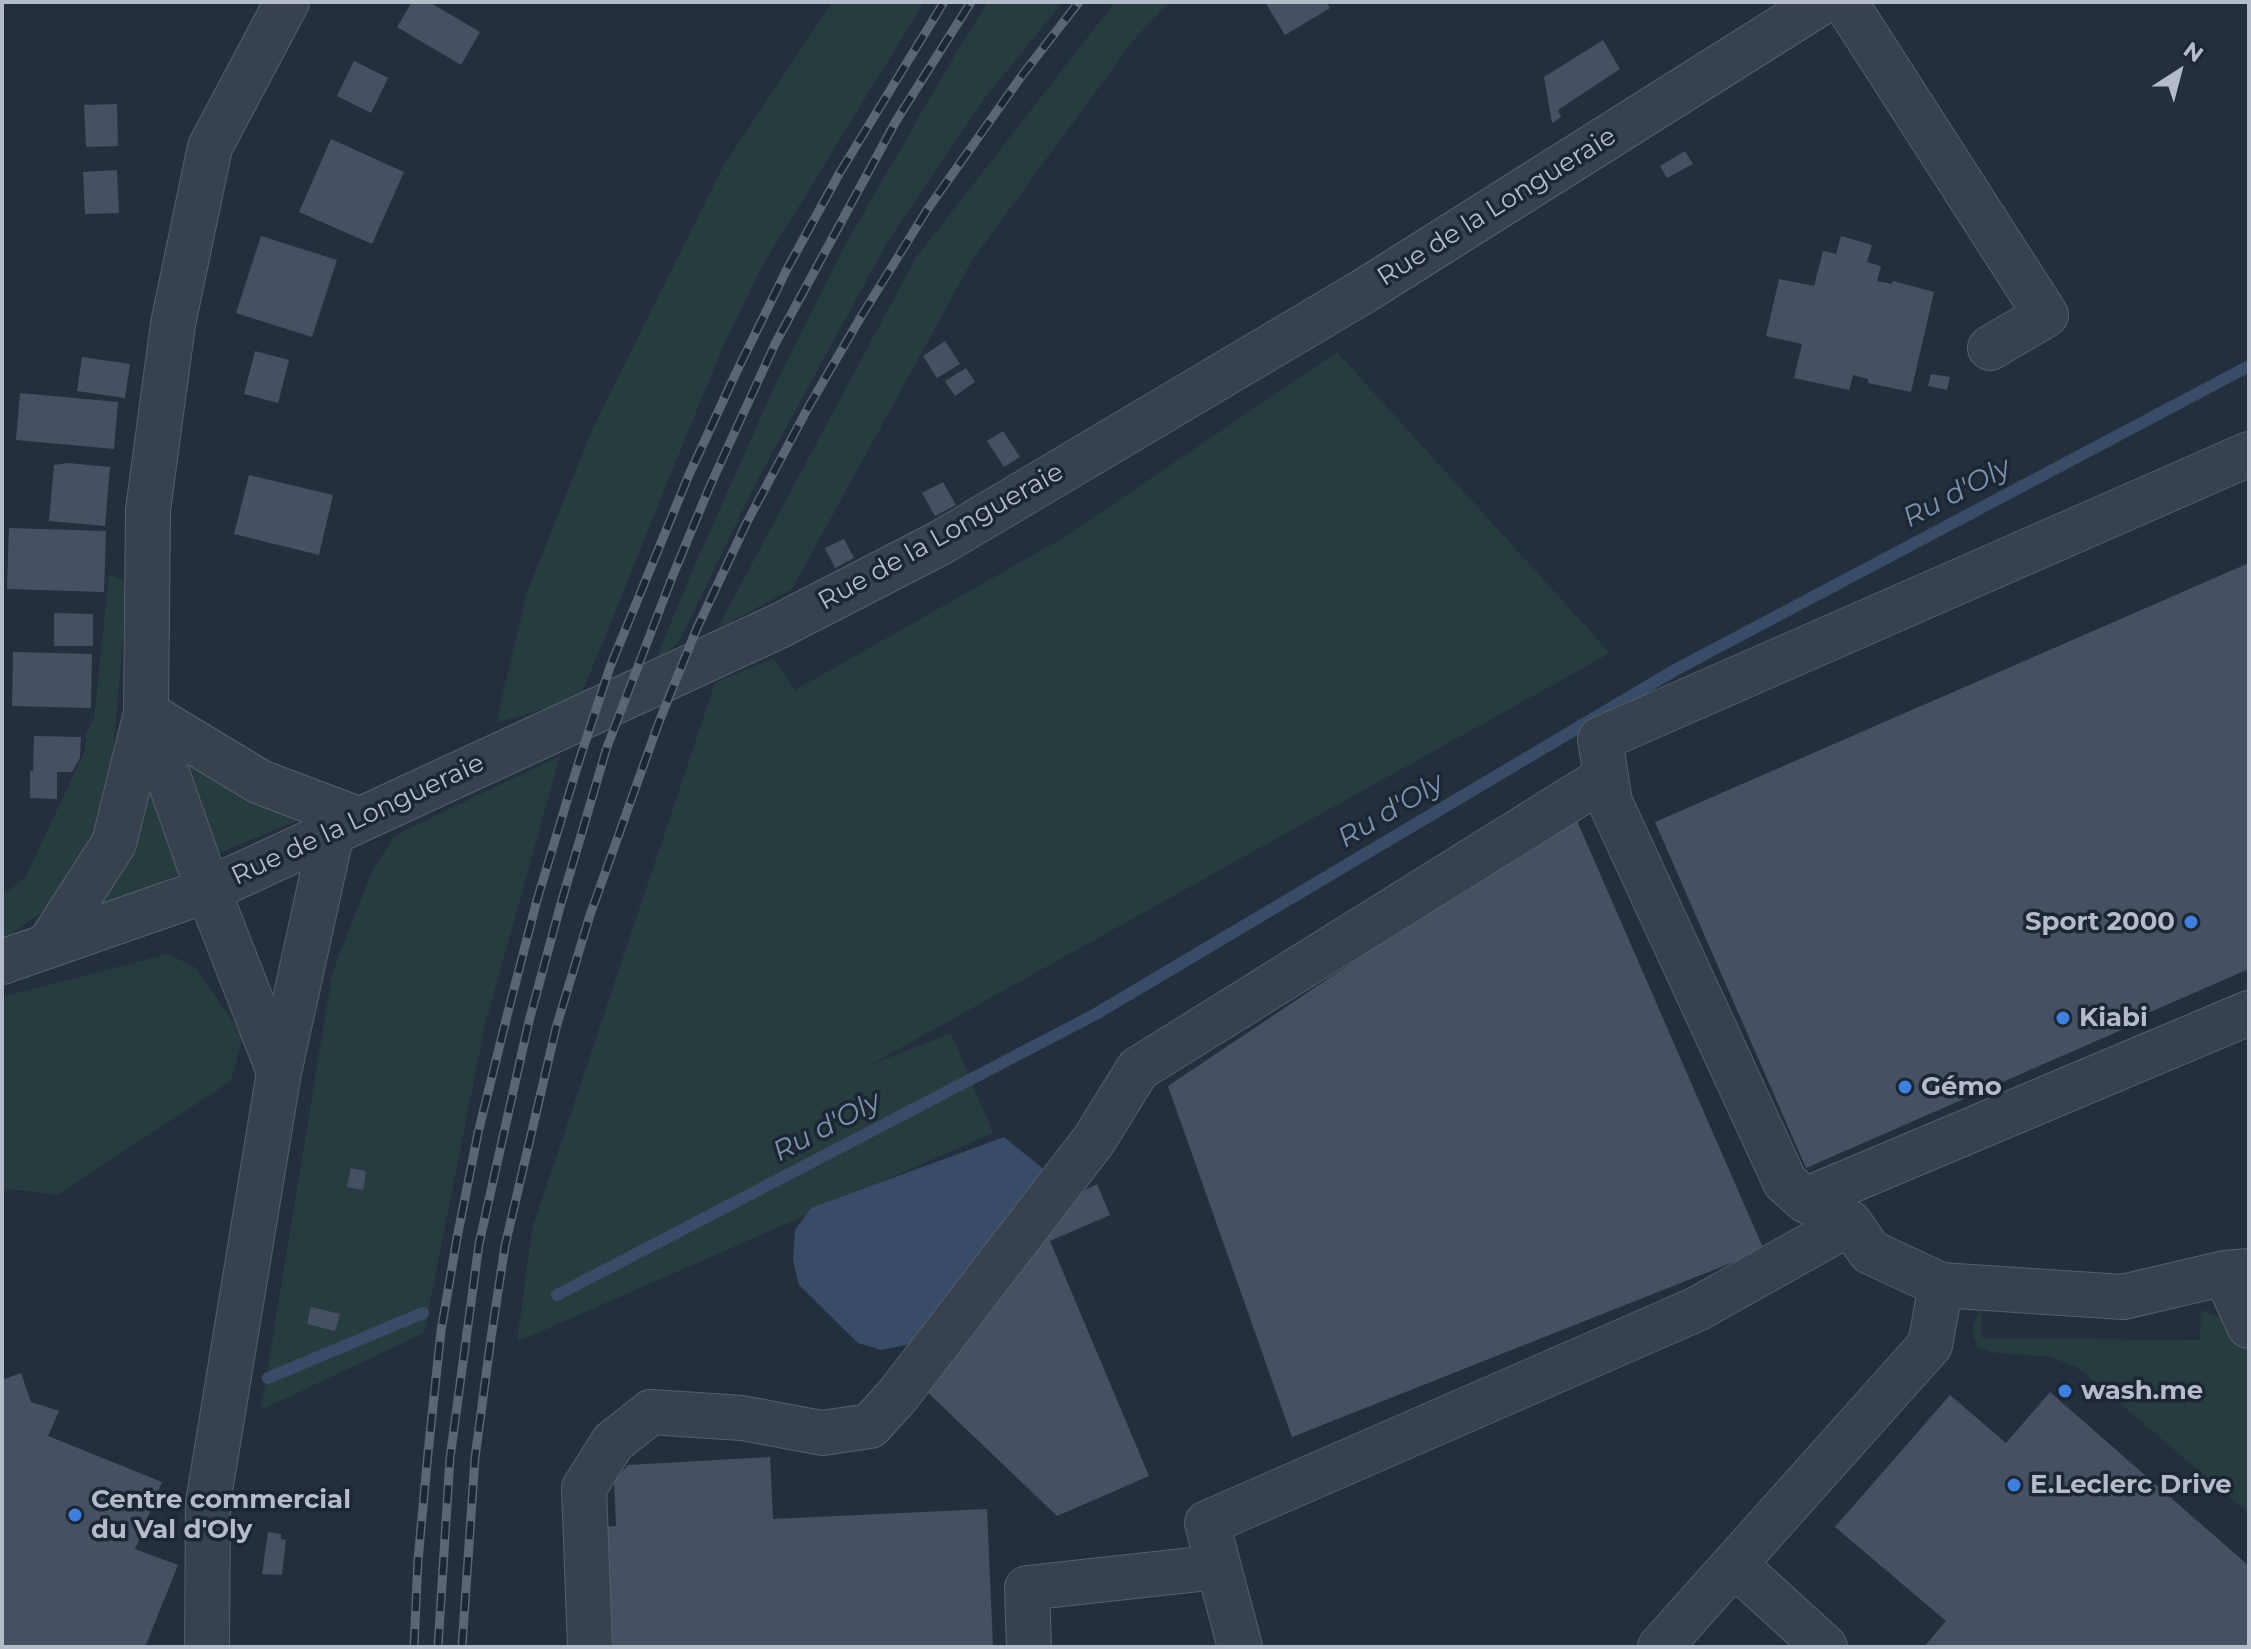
<!DOCTYPE html>
<html>
<head>
<meta charset="utf-8">
<style>
  body { margin:0 }
  #map { position:relative; width:2251px; height:1649px; overflow:hidden; background:#242f3e; font-family:Montserrat,sans-serif }
  canvas { display:block }
  .frame { position:absolute; inset:0; border:4px solid #b4bcc9; pointer-events:none }
  .north { position:absolute; left:2139px; top:32px; width:80px; height:80px; -webkit-text-stroke:6px #1d2633; paint-order:stroke; rotate:36deg; font-size:22px; font-weight:700; line-height:32px; text-align:center; color:#b4bcc9 }
  .north::after { content:''; display:block; margin:auto; width:28px; height:36px; background:#b4bcc9; clip-path:polygon(50% 0,100% 100%,50% 72%,0 100%) }
</style>
</head>
<body>
<div id="map">
<canvas width="2251" height="1649"></canvas>
<div class="frame"></div>
<div class="north">N</div>
</div>
<script>
const context = document.querySelector('canvas').getContext('2d');
context.lineJoin = 'round';
function fillPath(path, color) {
  context.fillStyle = color;
  context.fill(path, 'evenodd');
}
function poly(rows) {
  const path = new Path2D();
  for (const r of rows) {
    path.moveTo(r[0], r[1]);
    for (let i = 2; i < r.length; i += 2) path.lineTo(r[i], r[i + 1]);
  }
  return path;
}
function strokePath(path, color, width, dash) {
  context.strokeStyle = color;
  context.lineWidth = width;
  context.lineCap = dash ? 'butt' : 'round';
  context.setLineDash(dash || []);
  context.stroke(path);
}
function label(font, color, halo, rows, align = 'center') {
  context.font = font + ' Montserrat,sans-serif';
  context.lineWidth = 7;
  context.setLineDash([]);
  context.textBaseline = 'middle';
  context.strokeStyle = halo;
  context.fillStyle = color;
  for (const [text, x, y, turn = 0] of rows) {
    context.save();
    context.translate(x, y);
    context.rotate((+turn || 0) * Math.PI / 180);
    context.textAlign = isNaN(turn) ? turn : align;
    if (halo) context.strokeText(text, 0, 0);
    context.fillText(text, 0, 0);
    context.restore();
  }
}
fillPath(poly([
  [832,2,924,2,760,270,721,351,580,698,496,723,527,592,593,428,722,168],
  [988,2,1063,2,984,99,888,241,758,479,679,642,654,664,690,576,776,383,845,245,963,41],
  [1115,2,1169,2,1133,41,973,259,792,589,717,629,915,259],
  [1337,352,1610,653,870,1065,951,1033,993,1133,517,1342,532,1229,715,683,774,658,795,690,1063,538],
  [109,575,128,582,109,799,86,849,52,904,2,941,2,895,25,878,85,750,86,732,94,719],
  [560,756,485,1025,424,1333,261,1410,332,974,372,871,395,835],
  [188,764,307,817,216,854],
  [152,781,185,871,117,903,99,905],
  [168,954,196,968,243,1036,231,1081,57,1195,2,1188,2,997],
  [1981,1307,1982,1338,2200,1340,2201,1310,2224,1319,2249,1345,2249,1516,2245,1510,2077,1367,2050,1357,1998,1353,1988,1351,1977,1346,1973,1334,1974,1324]
]), '#263c3f');
fillPath(poly([
  [1004,1137,1047,1172,911,1344,881,1350,858,1343,799,1285,793,1260,795,1230,811,1208]
]), '#394c67');
strokePath(poly([
  [557,1295,1094,1015,1675,670,2249,366],
  [268,1378,423,1313]
]), '#394c67', 12);
fillPath(poly([
  [412,2,429,2,480,32,461,65,397,27],
  [1265,2,1326,2,1330,8,1285,35],
  [1603,40,1620,69,1558,110,1561,117,1552,123,1544,77],
  [354,61,388,78,371,113,337,96],
  [117,104,118,146,86,147,84,105],
  [331,139,404,172,372,244,299,212],
  [1685,151,1693,164,1667,178,1660,166],
  [117,170,119,213,85,214,83,172],
  [261,236,337,260,312,337,236,313],
  [1841,236,1872,245,1867,262,1881,266,1877,281,1892,284,1893,281,1934,292,1911,392,1868,383,1868,379,1853,375,1849,390,1794,378,1802,344,1766,336,1779,279,1814,286,1823,251,1836,254],
  [945,341,960,364,937,378,923,356],
  [255,351,289,360,278,403,244,394],
  [82,357,130,364,125,398,77,391],
  [966,368,975,382,955,396,945,381],
  [1931,374,1950,377,1947,390,1928,386],
  [20,393,118,402,114,449,16,440],
  [1003,431,1020,457,1004,467,987,441],
  [68,463,110,467,105,526,49,521,54,465],
  [249,475,333,495,319,555,234,534],
  [943,482,956,505,935,516,922,493],
  [9,528,106,531,104,592,7,589],
  [844,539,854,558,835,568,825,548],
  [2249,563,2249,969,2134,1019,2135,1024,1806,1168,1655,822],
  [54,613,93,614,93,646,54,646],
  [13,652,92,654,91,708,12,706],
  [34,736,81,737,80,758,72,772,57,772,57,799,30,798,30,771,33,771],
  [1574,814,1764,1250,1292,1437,1168,1086],
  [351,1168,366,1171,363,1190,347,1187],
  [1097,1184,1110,1215,1050,1241,1149,1476,1057,1516,921,1386,1079,1193],
  [311,1307,340,1314,335,1331,307,1324],
  [21,1373,31,1402,59,1411,48,1436,162,1482,135,1549,178,1565,145,1647,2,1647,2,1380],
  [2050,1392,2249,1566,2249,1647,1924,1647,1946,1621,1835,1527,1950,1395,2006,1443],
  [770,1457,773,1519,987,1509,993,1647,608,1647,603,1527,616,1526,614,1481,628,1465],
  [268,1532,281,1534,281,1539,286,1540,282,1575,262,1574]
]), '#455162');
const minor = poly([
  [1845,2,2046,315,1990,348],
  [2249,454,1600,739,1610,802,1785,1182,1805,1200,1850,1223,1870,1252,1941,1285,2123,1297,2225,1273,2249,1271],
  [146,713,208,890,279,1072],
  [146,713,260,782,358,819],
  [48,946,114,843,146,713,148,510,173,324,210,147,287,2],
  [2,962,208,890,779,626,940,543,1364,291,1822,2],
  [1805,1200,2249,1013],
  [2225,1273,2249,1326],
  [1734,1564,1825,1647],
  [207,1647,208,1503,279,1072,332,832],
  [590,1647,584,1488,613,1442,651,1412,742,1418,822,1433,870,1426,898,1395,1094,1140,1138,1069,1606,777],
  [1029,1647,1027,1588,1218,1567],
  [1240,1647,1207,1523,1697,1309,1850,1223],
  [1660,1647,1930,1345,1941,1285]
]);
strokePath(minor, '#565f6c', 46);
strokePath(minor, '#38414e', 44);
const rail = poly([
  [414,1647,418,1560,428,1453,441,1331,457,1238,478,1133,507,1016,537,900,579,761,610,667,688,477,735,375,787,269,839,174,944,2],
  [438,1647,450,1458,479,1244,529,1021,560,907,607,747,673,575,710,486,775,344,896,121,971,2],
  [462,1647,475,1458,491,1338,505,1246,556,1028,590,915,659,722,697,628,746,524,809,406,862,315,927,210,1023,74,1079,2]
]);
strokePath(rail, '#5a6575', 9);
strokePath(rail, '#1d2633', 6, [18]);
for (const [x, y, r, color] of [
  [2191,922,8,"#3f7fe0"],
  [2063,1018,8,"#3f7fe0"],
  [1905,1087,8,"#3f7fe0"],
  [2065,1391,8,"#3f7fe0"],
  [2014,1485,8,"#3f7fe0"],
  [75,1515,8,"#3f7fe0"]
]) {
  const dot = new Path2D();
  dot.arc(x, y, r, 0, 2 * Math.PI);
  context.fillStyle = color;
  context.fill(dot);
  strokePath(dot, '#1d2633', 3);
}
label('26px', '#b4bcc9', '#1d2633', [
  ["Rue de la Longueraie",1497,207,-32],
  ["Rue de la Longueraie",941,537,-29],
  ["Rue de la Longueraie",358,820,-25]
]);
label('bold 26px', '#b4bcc9', '#1d2633', [
  ["Sport 2000",2175,922,"right"],
  ["Kiabi",2079,1018],
  ["Gémo",1921,1087],
  ["wash.me",2081,1391],
  ["E.Leclerc Drive",2030,1485],
  ["Centre commercial",91,1500],
  ["du Val d'Oly",91,1530]
], 'left');
label('italic 28px', '#7c92b1', '#1d2633', [
  ["Ru d'Oly",1957,493,-28],
  ["Ru d'Oly",1391,811,-31],
  ["Ru d'Oly",827,1127,-28]
]);
</script>
</body>
</html>
